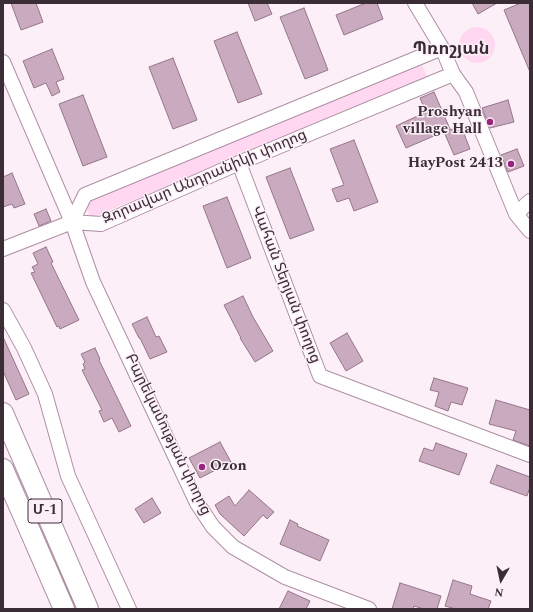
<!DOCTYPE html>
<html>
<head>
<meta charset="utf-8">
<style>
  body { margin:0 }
  #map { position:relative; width:533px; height:612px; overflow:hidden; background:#fdeff8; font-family:Spectral,serif }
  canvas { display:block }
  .frame { position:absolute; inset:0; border:4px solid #3a2d36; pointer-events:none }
  .north { position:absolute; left:481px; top:560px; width:40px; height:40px; -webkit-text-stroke:3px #fdeff8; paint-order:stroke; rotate:189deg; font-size:11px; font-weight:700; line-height:16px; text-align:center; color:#3a2d36 }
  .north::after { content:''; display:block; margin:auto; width:14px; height:18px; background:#3a2d36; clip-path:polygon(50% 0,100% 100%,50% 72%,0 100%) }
</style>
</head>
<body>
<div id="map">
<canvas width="533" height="612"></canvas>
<div class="frame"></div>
<div class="north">N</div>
</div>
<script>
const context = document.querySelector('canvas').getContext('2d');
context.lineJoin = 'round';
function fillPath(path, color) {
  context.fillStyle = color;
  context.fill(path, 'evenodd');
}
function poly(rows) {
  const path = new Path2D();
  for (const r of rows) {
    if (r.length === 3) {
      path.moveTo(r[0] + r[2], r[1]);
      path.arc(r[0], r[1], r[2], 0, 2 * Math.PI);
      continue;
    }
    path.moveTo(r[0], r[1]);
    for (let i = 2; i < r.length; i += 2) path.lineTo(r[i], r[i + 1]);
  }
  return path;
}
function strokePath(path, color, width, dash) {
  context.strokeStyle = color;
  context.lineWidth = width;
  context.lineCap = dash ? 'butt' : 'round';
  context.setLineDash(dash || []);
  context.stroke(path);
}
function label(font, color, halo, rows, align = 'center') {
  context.font = font + ' Spectral,"Noto Sans Armenian",serif';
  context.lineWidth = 3;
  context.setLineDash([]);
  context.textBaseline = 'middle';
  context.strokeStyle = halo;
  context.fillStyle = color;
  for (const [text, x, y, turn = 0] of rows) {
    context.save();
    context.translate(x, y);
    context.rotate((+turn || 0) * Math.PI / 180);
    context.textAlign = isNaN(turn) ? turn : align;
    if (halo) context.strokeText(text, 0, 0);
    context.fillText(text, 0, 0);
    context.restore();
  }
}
fillPath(poly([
  [477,45,18],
  [421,63,428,78,91,218,84,203],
  [23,477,80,609,71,609,15,480]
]), '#ffd7f1');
const building = poly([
  [11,3,36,3,43,22,21,30,11,3],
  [248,3,267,3,272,14,255,21,248,3],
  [366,3,377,3,383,19,344,35,336,15,366,3],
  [472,3,497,3,478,14,472,3],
  [521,3,530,3,530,72,504,10,521,3],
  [304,8,328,70,305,79,280,17,304,8],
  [237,32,262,94,238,103,214,41,237,32],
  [52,49,64,79,56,82,60,92,52,96,46,83,34,88,23,61,52,49],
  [173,58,197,120,173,129,149,67,173,58],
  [434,92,450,129,406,148,396,126,426,112,420,98,434,92],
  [83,95,107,157,83,166,59,104,83,95],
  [508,100,514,122,490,128,482,108,508,100],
  [461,126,470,149,454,155,444,132,461,126],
  [354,140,378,202,354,211,349,198,337,202,332,189,344,185,330,149,354,140],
  [517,149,524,166,508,172,501,155,517,149],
  [290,168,314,230,290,239,266,177,290,168],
  [12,173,25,204,14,208,12,204,3,207,3,177,12,173],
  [227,197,251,258,227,268,203,206,227,197],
  [46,209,51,221,39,226,34,214,46,209],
  [46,247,53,262,51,263,79,320,60,329,59,326,57,327,31,273,35,272,32,267,38,264,33,253,46,247],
  [243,296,253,317,273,351,255,362,240,338,241,338,224,305,243,296],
  [147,317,156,337,159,336,167,352,150,359,140,338,139,338,132,324,147,317],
  [347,333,363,361,346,371,330,343,347,333],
  [3,337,29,394,16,400,3,371,3,337],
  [95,348,100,359,99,360,131,426,119,432,112,418,104,422,99,411,102,410,82,370,85,369,83,364,85,362,81,354,95,348],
  [434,378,468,388,462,405,451,402,448,411,435,406,439,392,430,390,434,378],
  [496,400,530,410,530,446,513,440,516,431,489,424,496,400],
  [220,442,231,462,200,478,189,458,220,442],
  [436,443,467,454,459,475,419,461,424,448,433,451,436,443],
  [497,465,530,477,530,487,527,496,490,483,497,465],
  [249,490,274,512,267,519,263,515,244,536,220,514,215,505,229,496,235,506,249,490],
  [152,498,161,513,144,523,135,509,152,498],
  [290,520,298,524,297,526,329,540,320,561,280,544,290,520],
  [453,580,472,586,470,594,491,601,488,609,456,609,445,606,453,580],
  [400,583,441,596,437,609,424,609,414,606,413,609,392,609,400,583],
  [288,591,310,601,306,609,279,609,288,591]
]);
fillPath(building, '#caaabf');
strokePath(building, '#937689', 1);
const minor = poly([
  [415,3,442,48,453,74,466,92,516,214,530,231],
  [3,62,72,222,93,282,197,503,213,527,233,547,285,577,369,609],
  [239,163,320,376,530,455],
  [516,214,530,201],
  [72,222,85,195,442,48],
  [3,249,72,222,101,224,239,163,453,74],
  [3,310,24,348,45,394,68,476,129,609]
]);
const highway = poly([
  [3,413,88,609],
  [3,469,64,609]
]);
strokePath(minor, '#ad8fa3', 16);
strokePath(highway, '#ad8fa3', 22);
strokePath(minor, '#fff', 14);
strokePath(highway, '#fff', 20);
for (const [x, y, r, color] of [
  [490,122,4,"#992480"],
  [511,164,4,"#992480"],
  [202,467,4,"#992480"]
]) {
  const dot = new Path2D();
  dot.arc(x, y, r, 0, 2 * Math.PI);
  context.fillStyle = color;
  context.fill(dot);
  strokePath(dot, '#fdeff8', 1.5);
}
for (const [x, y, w] of [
  [45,511,34]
]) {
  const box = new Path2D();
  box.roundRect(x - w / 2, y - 12, w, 24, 3);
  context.fillStyle = '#fdeff8';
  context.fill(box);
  strokePath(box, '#3a2d36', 1);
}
label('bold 14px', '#3a2d36', null, [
  ["Մ-1",45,511]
]);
label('bold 15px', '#3a2d36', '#fdeff8', [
  ["Proshyan",482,113],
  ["village Hall",482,130],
  ["HayPost 2413",503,164],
  ["Ozon",210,467,"left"]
], 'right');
label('15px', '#3a2d36', '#fdeff8', [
  ["Զորավար Անդրանիկի փողոց",205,178,-23],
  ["Վահան Տերյան փողոց",285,285,69],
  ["Բարեկամության փողոց",167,435,64]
]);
label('bold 17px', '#3a2d36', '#fdeff8', [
  ["Պռոշյան",451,51]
]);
</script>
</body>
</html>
